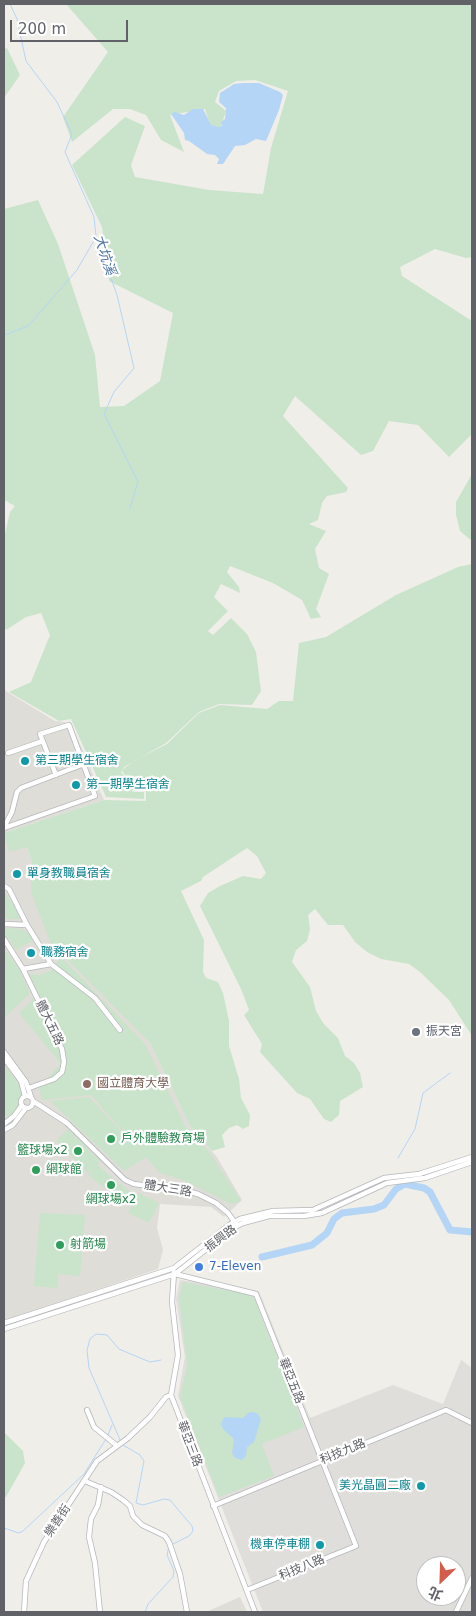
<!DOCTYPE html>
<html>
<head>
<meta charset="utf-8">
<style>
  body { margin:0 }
  #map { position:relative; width:476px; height:1616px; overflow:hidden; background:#f0eee9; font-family:"DejaVu Sans","Noto Sans TC",sans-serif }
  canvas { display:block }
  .frame { position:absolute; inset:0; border:5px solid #606267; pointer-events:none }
  .north { position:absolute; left:416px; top:1556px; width:50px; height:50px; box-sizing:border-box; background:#fff; border:1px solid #bfc0c2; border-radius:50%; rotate:204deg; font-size:14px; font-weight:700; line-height:20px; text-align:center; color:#606267 }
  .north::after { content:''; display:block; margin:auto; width:18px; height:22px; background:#d45c4a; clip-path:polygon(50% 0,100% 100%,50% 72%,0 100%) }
  .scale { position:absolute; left:10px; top:20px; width:118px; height:22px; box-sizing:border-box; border:2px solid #606267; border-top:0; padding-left:6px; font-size:15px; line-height:18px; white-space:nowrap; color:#606267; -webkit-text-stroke:4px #fff; paint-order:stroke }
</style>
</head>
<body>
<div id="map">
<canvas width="476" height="1616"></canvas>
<div class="frame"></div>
<div class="north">北</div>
<div class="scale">200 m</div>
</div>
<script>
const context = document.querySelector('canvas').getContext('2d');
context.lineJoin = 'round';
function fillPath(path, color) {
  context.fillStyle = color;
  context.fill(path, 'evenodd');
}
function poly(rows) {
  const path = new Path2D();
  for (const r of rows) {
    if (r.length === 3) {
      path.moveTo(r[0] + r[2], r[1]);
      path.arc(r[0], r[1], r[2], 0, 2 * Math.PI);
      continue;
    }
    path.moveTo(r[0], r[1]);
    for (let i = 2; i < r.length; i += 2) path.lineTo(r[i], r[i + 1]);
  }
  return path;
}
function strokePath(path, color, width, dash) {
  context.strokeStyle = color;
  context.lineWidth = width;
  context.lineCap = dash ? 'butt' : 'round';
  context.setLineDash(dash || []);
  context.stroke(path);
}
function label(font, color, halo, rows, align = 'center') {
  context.font = font + ' "DejaVu Sans","Noto Sans TC",sans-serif';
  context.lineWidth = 4.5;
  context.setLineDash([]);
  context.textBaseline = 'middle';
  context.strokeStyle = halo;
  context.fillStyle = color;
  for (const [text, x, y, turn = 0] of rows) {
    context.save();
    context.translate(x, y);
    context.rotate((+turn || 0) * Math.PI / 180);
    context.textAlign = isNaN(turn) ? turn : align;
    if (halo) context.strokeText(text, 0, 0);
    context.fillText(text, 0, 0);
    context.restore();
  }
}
fillPath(poly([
  [180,1280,259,1291,310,1418,393,1385,443,1404,461,1360,472,1368,472,1612,263,1612,178,1396,185,1357,176,1299],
  [426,1566,456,1566,456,1596,426,1596]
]), '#dfdedb');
fillPath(poly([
  [4,690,55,721,71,723,104,800,4,833,27,847,35,872,31,879,129,1020,150,1043,190,1126,217,1157,242,1200,224,1217,211,1207,160,1204,157,1228,163,1250,158,1269,4,1321],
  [240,1597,247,1612,206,1612]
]), '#dfddd7');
fillPath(poly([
  [66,4,472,4,472,257,466,258,435,249,400,267,402,276,472,321,472,434,449,457,418,425,389,421,373,451,361,455,295,396,283,416,348,488,346,492,327,496,322,503,318,520,309,524,326,531,315,549,319,568,329,574,316,609,321,617,311,619,302,600,273,583,230,566,227,572,239,587,240,593,221,584,214,597,228,611,208,631,213,635,231,618,247,634,256,652,261,691,252,705,219,704,199,712,166,743,124,767,121,772,133,792,144,792,144,799,106,797,71,719,59,721,9,692,31,682,50,635,41,613,26,617,6,630,4,625,4,538,10,512,15,506,4,500,4,209,38,200,58,244,95,355,100,407,124,406,160,381,173,313,109,281,102,227,72,165,125,117,145,126,131,165,135,177,209,190,263,194,271,148,288,91,255,80,236,81,219,91,215,102,226,111,220,129,210,125,205,109,170,115,184,152,161,140,146,115,130,109,113,109,72,142,63,117,108,52],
  [7,48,20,75,4,98,4,49],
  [472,474,472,541,460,531,456,515,456,502],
  [472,564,472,1036,449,1000,420,972,409,964,381,959,367,952,355,942,343,925,328,925,315,909,308,915,310,929,307,941,296,950,292,962,310,987,316,1011,323,1023,338,1038,345,1056,354,1063,360,1073,363,1087,340,1101,339,1115,331,1122,324,1119,310,1099,297,1093,260,1052,262,1044,244,1015,249,1010,241,989,200,906,208,893,220,886,243,876,261,879,266,873,257,856,247,848,203,877,201,881,181,891,204,940,203,972,206,978,218,982,223,993,229,1021,229,1046,239,1079,241,1098,250,1115,249,1126,243,1129,237,1125,229,1128,222,1135,225,1147,212,1151,190,1126,150,1043,50,942,31,892,31,879,35,872,27,847,9,852,4,833,104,800,146,801,146,790,133,791,122,770,134,761,167,744,199,713,220,705,267,709,279,701,293,701,299,643,326,637,396,595,458,567],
  [4,891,20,915,20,919,4,919],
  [4,928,22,929,29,933,33,940,16,950,4,933],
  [4,948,19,969,30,993,4,1018],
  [61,957,145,1044,185,1126,210,1153,241,1201,231,1204,183,1180,160,1173,146,1157,124,1171,50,1101,89,1097,142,1154,91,1095,42,1100,39,1087,61,1064,19,1013,38,994,29,974,39,975,50,971],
  [4,1064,23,1090,21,1103,11,1117,4,1120],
  [68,1129,100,1161,97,1165,134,1195,126,1205,88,1175,96,1166,88,1173,56,1141],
  [138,1193,159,1203,149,1223,128,1213],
  [40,1213,85,1215,80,1276,58,1274,57,1288,34,1286],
  [183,1282,251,1295,254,1298,304,1427,262,1444,274,1476,219,1497,180,1397,187,1366,179,1297],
  [4,1432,23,1451,25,1463,6,1497,4,1497]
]), '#c9e4ca');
fillPath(poly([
  [243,83,259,83,280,92,283,95,279,110,266,141,256,139,245,145,235,146,223,164,217,164,219,159,215,155,207,154,189,141,185,140,184,133,171,114,175,112,184,115,193,109,203,109,211,125,218,127,222,126,221,122,225,119,226,108,219,102,220,93,234,84],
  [253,1412,258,1414,261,1419,254,1442,247,1447,246,1456,242,1460,235,1458,232,1453,234,1439,224,1430,221,1425,222,1421,225,1417,243,1418,248,1413]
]), '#b4d5f5');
strokePath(poly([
  [10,4,17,19,26,61,57,102,72,134,65,152,94,217,96,237,117,295,134,368,114,392,104,414,138,482,130,508],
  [5,335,28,326,77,270,96,237],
  [398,1158,415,1129,423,1093,450,1073],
  [108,1435,112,1425],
  [121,1442,89,1368,87,1350,90,1339,96,1334,107,1335,119,1349,126,1352,150,1362,161,1360],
  [123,1445,140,1455,144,1461,136,1503,143,1505,164,1499,170,1500,192,1526,193,1531,189,1536,173,1544],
  [4,1528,19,1533,23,1531,84,1474,106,1439],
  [145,1612,148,1604,173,1577,174,1571,167,1555,169,1546]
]), '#b4d5f5', 1);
strokePath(poly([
  [262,1257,312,1245,327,1233,334,1219,342,1213,374,1209,384,1205,396,1189,405,1184,424,1188,430,1192,450,1230,472,1232]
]), '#b4d5f5', 7);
const minor = poly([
  [8,753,43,741],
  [4,827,12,812,17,792,21,788,84,764],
  [4,828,95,796,69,725,40,734,56,775],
  [4,886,9,889,27,925,51,964],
  [4,924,27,925],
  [4,939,23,969,51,964,95,998,120,1030],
  [23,969,62,1049,64,1062,62,1072,54,1079,29,1088],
  [4,1052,26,1082,31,1097],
  [4,1058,21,1081,25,1096],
  [27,1102,6],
  [33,1101,67,1123,125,1180,134,1184,183,1190,198,1194,216,1203,228,1213,236,1224],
  [4,1124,14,1116,22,1105],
  [4,1130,13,1125,26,1108],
  [174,1272,172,1302,178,1355,171,1395,255,1612],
  [175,1274,256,1294,356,1546,247,1590],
  [4,1323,174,1268,229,1225,240,1219,273,1211,313,1210,384,1178,419,1174,472,1157],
  [4,1329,175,1274,233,1228,243,1223,269,1216,304,1216,322,1213,387,1183,425,1178,472,1162],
  [87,1410,94,1427,116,1445],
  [85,1481,111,1492,123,1500,130,1506,133,1516,142,1525,165,1536,169,1542,180,1574,187,1612],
  [213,1506,446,1410,472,1423],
  [24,1612,26,1581,44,1542,97,1461,128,1438,150,1417,166,1397,171,1395],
  [100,1612,95,1563,89,1537,91,1519,98,1505,101,1487],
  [456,1612,472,1578]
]);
strokePath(minor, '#b5b7bb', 6);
strokePath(minor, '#fff', 4.5);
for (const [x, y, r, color] of [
  [25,761,5,"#0f9aa8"],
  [76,785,5,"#0f9aa8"],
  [17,874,5,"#0f9aa8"],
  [31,953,5,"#0f9aa8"],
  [416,1032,5,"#6b7280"],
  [87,1084,5,"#8d6e63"],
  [111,1139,5,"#2e9e5b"],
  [78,1151,5,"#2e9e5b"],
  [36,1170,5,"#2e9e5b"],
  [111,1185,5,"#2e9e5b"],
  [60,1245,5,"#2e9e5b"],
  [199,1267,5,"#3f7fe0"],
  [421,1486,5,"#0f9aa8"],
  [320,1545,5,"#0f9aa8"]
]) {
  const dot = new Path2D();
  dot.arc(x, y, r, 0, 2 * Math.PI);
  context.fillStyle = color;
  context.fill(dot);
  strokePath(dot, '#fff', 2);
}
label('12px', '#0d838f', '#fff', [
  ["第三期學生宿舍",35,761],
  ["第一期學生宿舍",86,785],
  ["單身教職員宿舍",27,874],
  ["職務宿舍",41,953],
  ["美光晶圓二廠",411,1486,"right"],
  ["機車停車棚",310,1545,"right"]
], 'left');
label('12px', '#606267', '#fff', [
  ["體大五路",49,1023,64],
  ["體大三路",168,1189,9],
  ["振興路",221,1239,-37],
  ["華亞五路",291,1381,68],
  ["華亞三路",189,1444,69],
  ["科技九路",343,1452,-22],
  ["樂善街",58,1521,-56],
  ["科技八路",302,1568,-22]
]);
label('12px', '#5b616d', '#fff', [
  ["振天宮",426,1032]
], 'left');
label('12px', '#785e54', '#fff', [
  ["國立體育大學",97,1084]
], 'left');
label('12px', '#27864d', '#fff', [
  ["戶外體驗教育場",121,1139],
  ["籃球場x2",68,1151,"right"],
  ["網球館",46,1170],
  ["網球場x2",111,1200,"center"],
  ["射箭場",70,1245]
], 'left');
label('12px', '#366cbe', '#fff', [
  ["7-Eleven",209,1267]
], 'left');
label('italic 14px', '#5277a6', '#fff', [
  ["大坑溪",104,255,72]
]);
</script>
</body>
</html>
